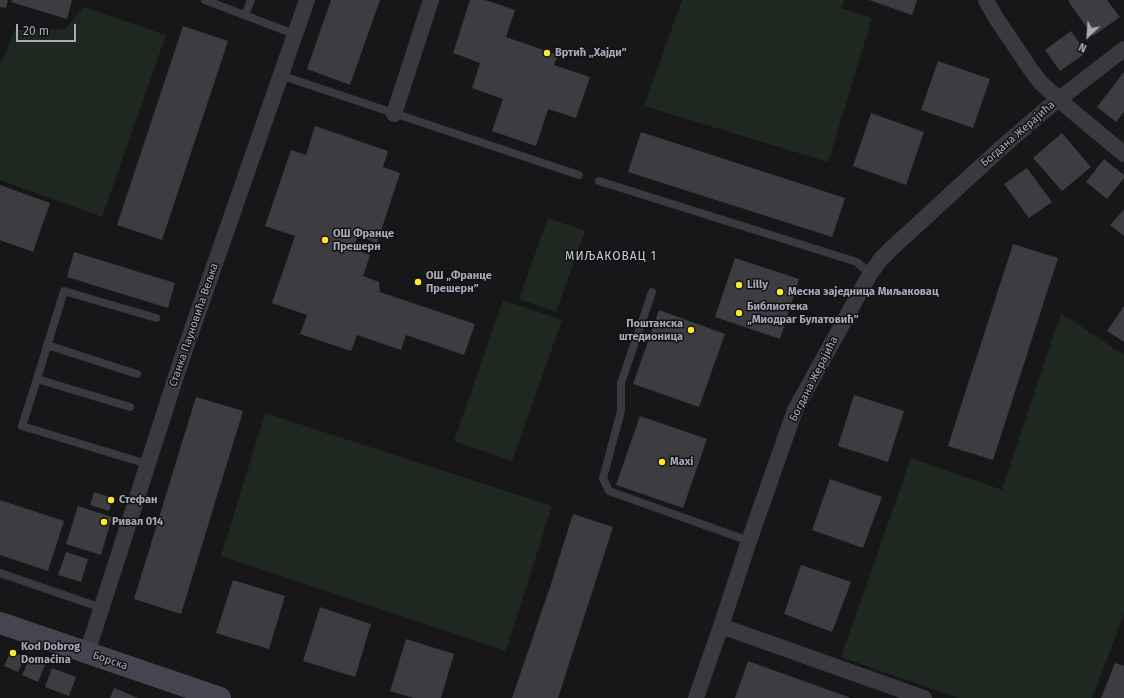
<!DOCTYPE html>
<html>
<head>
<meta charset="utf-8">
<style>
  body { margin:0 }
  #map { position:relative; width:1124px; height:698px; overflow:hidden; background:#171719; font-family:"Fira Sans",sans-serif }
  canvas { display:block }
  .north { position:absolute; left:1068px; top:16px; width:40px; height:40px; -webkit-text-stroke:3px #121214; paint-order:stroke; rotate:205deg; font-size:11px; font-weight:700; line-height:16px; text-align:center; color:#a8a9ba }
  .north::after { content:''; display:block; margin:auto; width:14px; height:18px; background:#a8a9ba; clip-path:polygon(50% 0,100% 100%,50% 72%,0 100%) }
  .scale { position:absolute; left:16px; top:24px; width:60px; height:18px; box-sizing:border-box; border:2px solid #a8a9ba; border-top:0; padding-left:5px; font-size:12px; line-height:14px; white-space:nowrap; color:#a8a9ba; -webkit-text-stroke:3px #121214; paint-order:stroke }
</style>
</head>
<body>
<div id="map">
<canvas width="1124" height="698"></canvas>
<div class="north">N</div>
<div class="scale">20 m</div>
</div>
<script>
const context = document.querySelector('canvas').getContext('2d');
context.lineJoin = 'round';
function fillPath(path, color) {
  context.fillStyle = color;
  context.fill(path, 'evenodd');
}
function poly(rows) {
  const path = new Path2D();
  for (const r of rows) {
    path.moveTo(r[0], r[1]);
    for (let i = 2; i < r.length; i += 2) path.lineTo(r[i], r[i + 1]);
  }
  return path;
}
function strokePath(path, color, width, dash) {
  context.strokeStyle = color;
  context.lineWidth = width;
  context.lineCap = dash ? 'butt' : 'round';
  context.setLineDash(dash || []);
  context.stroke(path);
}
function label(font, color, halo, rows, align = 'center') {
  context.font = font + ' "Fira Sans",sans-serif';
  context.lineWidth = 3;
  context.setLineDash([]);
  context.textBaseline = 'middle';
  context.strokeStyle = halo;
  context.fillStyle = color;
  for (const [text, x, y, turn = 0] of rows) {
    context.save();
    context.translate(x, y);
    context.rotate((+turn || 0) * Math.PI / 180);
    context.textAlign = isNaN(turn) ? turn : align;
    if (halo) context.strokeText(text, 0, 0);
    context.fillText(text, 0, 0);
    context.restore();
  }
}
fillPath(poly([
  [682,0,844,0,841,8,872,18,828,162,644,106],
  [84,7,166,35,102,217,0,180,0,65,15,30,65,29],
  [548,218,585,231,556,312,519,299],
  [503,300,562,320,512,461,454,441],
  [1061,313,1124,355,1124,614,1092,698,958,698,841,657,911,458,1002,490],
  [265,413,552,506,506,651,221,556]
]), '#1e2821');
fillPath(poly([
  [0,0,8,0,6,8,0,7],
  [12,0,72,0,67,19,11,2],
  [331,0,380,0,350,85,307,69],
  [470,0,485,0,515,10,506,37,558,55,554,65,590,77,576,118,548,109,536,146,492,131,503,99,472,88,480,63,453,53],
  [869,0,917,0,912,15],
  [1070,0,1107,0,1120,17,1093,36,1068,1],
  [183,26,228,41,162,240,117,225],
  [1071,31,1086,53,1060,71,1045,50],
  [938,61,990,79,973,128,921,110],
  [1124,72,1124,112,1116,122,1097,107],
  [871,113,924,132,906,185,853,166],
  [315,126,388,151,383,167,400,173,377,243,358,236,353,249,370,255,363,276,379,282,380,292,475,324,464,355,406,335,401,350,357,335,351,351,300,334,307,315,272,303,295,236,265,226,291,150,306,155],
  [641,132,845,198,832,237,628,172],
  [1062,133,1091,167,1062,191,1033,158],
  [1104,159,1124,175,1124,178,1107,199,1086,182],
  [1027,168,1052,202,1029,218,1004,184],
  [0,185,50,203,33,252,0,240],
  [1124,209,1124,236,1110,225],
  [1013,244,1058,258,993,460,948,446],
  [74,252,175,283,168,308,67,277],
  [735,258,799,279,780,339,715,317],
  [1124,306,1124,342,1107,331],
  [659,310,725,334,699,407,633,384],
  [854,395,904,411,888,462,838,446],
  [196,397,243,411,181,614,134,599],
  [640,416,707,439,683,508,616,485],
  [830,479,882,497,863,548,812,530],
  [94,492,113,498,109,511,90,505],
  [0,500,64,521,48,571,0,555],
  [78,506,112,517,101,555,66,544],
  [573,514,613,527,558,698,512,698,550,587],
  [66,552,88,559,81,582,58,575],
  [801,565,851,582,832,632,784,614],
  [233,580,285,596,269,649,216,633],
  [320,607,371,624,355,677,303,661],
  [406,639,454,654,441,698,414,698,390,691],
  [11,651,25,657,18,672,4,666],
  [30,658,45,665,38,682,22,675],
  [748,661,851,698,735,698],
  [1115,663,1124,666,1124,698,1101,698],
  [52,668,76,677,69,696,45,687],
  [114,688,138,698,110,698]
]), '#3c3c41');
strokePath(poly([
  [205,0,294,34],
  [245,15,251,0],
  [280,75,579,175],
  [599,181,857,262,870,274],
  [652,292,621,383,621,411,603,478,609,491,749,541],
  [47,345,137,374],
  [37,379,130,407],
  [147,464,22,426,37,379,64,291,156,318],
  [0,573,102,608]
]), '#3a3940', 8);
strokePath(poly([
  [986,0,996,18,1031,70,1040,82,1071,110,1124,154],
  [394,114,431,0],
  [721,626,924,698],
  [87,653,181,361,307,0],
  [696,698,721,626,749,541,795,410,870,274,881,259,892,248,1001,148,1045,110,1124,49]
]), '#3a3940', 16);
strokePath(poly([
  [0,623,220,698]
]), '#45454f', 22);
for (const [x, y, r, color] of [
  [547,53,4,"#ffe829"],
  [325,240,4,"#ffe829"],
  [418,282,4,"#ffe829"],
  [739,285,4,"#ffe829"],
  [780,292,4,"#ffe829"],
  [739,313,4,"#ffe829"],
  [691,330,4,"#ffe829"],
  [662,462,4,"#ffe829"],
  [111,500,4,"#ffe829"],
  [104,522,4,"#ffe829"],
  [13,653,4,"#ffe829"]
]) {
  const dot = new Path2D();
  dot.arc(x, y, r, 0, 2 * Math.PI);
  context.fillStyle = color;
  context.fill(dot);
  strokePath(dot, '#121214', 1.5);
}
label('bold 11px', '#a8a9ba', '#121214', [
  ["Вртић „Хајди”",555,53],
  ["ОШ Франце",333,234],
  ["Прешерн",333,247],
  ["ОШ „Франце",426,276],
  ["Прешерн”",426,289],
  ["Lilly",747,285],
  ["Месна заједница Миљаковац",788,292],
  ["Библиотека",747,307],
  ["„Миодраг Булатовић”",747,320],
  ["Поштанска",683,324,"right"],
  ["штедионица",683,337,"right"],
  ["Maxi",670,462],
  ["Стефан",119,500],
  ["Ривал 014",112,522],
  ["Kod Dobrog",21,647],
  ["Domaćina",21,660]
], 'left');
label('11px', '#a8a9ba', '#121214', [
  ["Богдана Жерајића",1018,134,-41],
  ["Станка Пауновића Вељка",194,325,-71],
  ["Богдана Жерајића",814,379,-63],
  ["Борска",110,661,19]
]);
context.letterSpacing = '1px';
label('12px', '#c9cad6', '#121214', [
  ["МИЉАКОВАЦ 1",611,257]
]);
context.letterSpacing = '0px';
</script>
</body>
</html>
